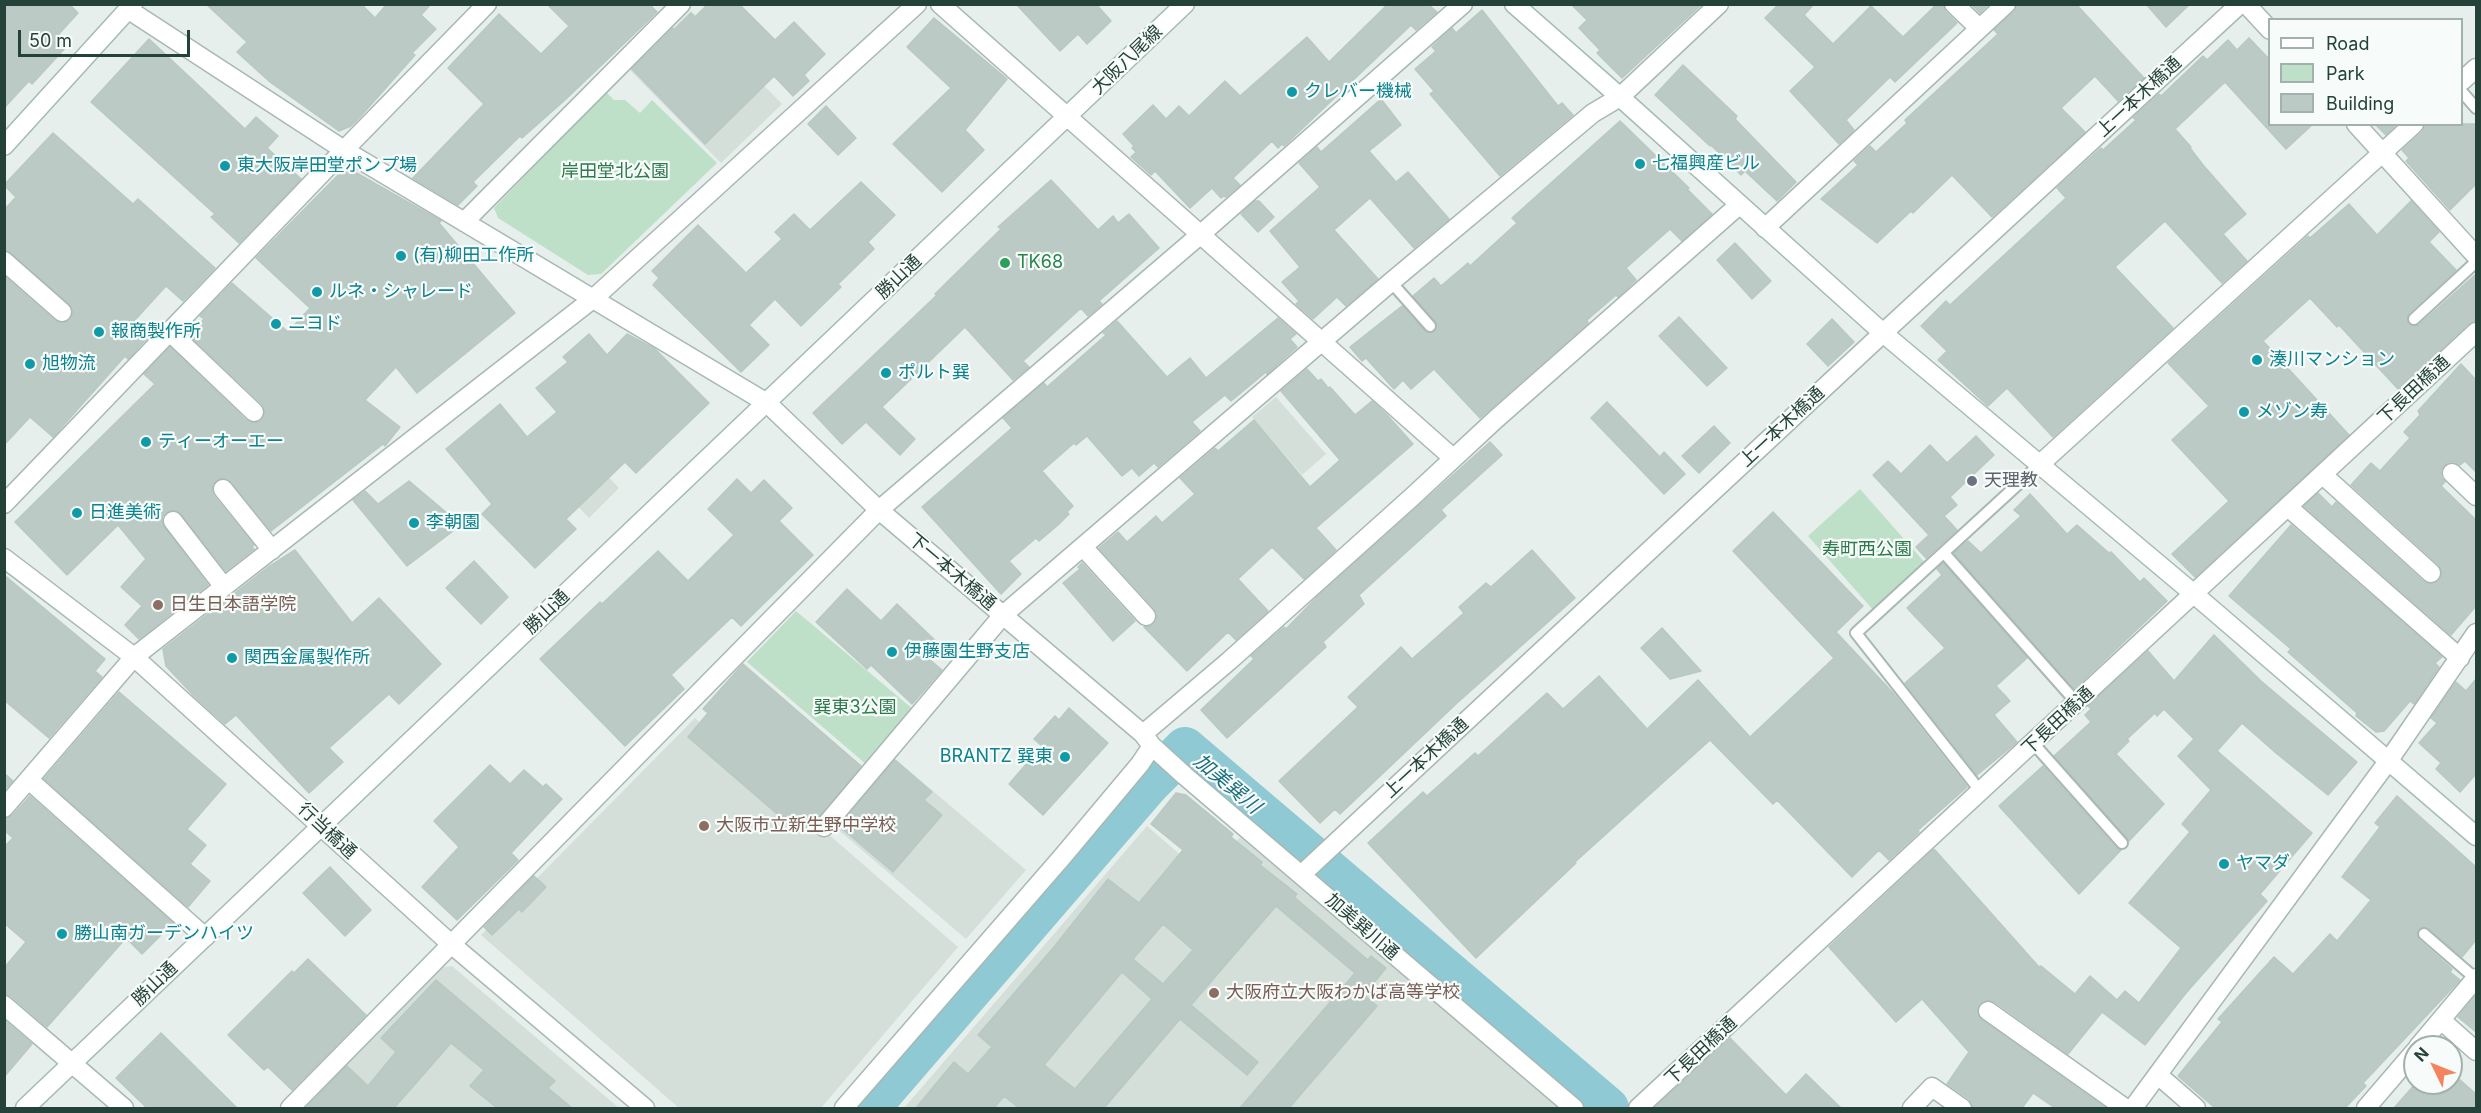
<!DOCTYPE html>
<html>
<head>
<meta charset="utf-8">
<style>
  body { margin:0 }
  #map { position:relative; width:2481px; height:1113px; overflow:hidden; background:#e6efeb; font-family:Inter,sans-serif }
  canvas { display:block }
  .frame { position:absolute; inset:0; border:6px solid #24423a; pointer-events:none }
  .legend { position:absolute; left:2268px; top:18px; width:195px; height:108px; box-sizing:border-box; background:#f7fbf9; border:2px solid #a3b1ad; margin:0; padding:8px 10px; list-style:none; font-size:18px; color:#24423a }
  .legend li { display:flex; align-items:center; gap:12px; height:30px }
  .legend b { width:30px; border:2px solid #a3b1ad }
  .north { position:absolute; left:2403px; top:1035px; width:60px; height:60px; box-sizing:border-box; background:#f7fbf9; border:2px solid #a3b1ad; border-radius:50%; rotate:313deg; font-size:16px; font-weight:700; line-height:24px; text-align:center; color:#24423a }
  .north::after { content:''; display:block; margin:auto; width:21px; height:27px; background:#f4845f; clip-path:polygon(50% 0,100% 100%,50% 72%,0 100%) }
  .scale { position:absolute; left:18px; top:30px; width:172px; height:27px; box-sizing:border-box; border:3px solid #24423a; border-top:0; padding-left:8px; font-size:18px; line-height:21px; white-space:nowrap; color:#24423a; -webkit-text-stroke:4px #f7fbf9; paint-order:stroke }
</style>
</head>
<body>
<div id="map">
<canvas width="2481" height="1113"></canvas>
<div class="frame"></div>
<ul class="legend">
<li><b style="height:8px;background:#fff"></b>Road</li>
<li><b style="height:16px;background:#bfe0c8"></b>Park</li>
<li><b style="height:16px;background:#bbcac4"></b>Building</li>
</ul>
<div class="north">N</div>
<div class="scale">50 m</div>
</div>
<script>
const context = document.querySelector('canvas').getContext('2d');
context.lineJoin = 'round';
function fillPath(path, color) {
  context.fillStyle = color;
  context.fill(path, 'evenodd');
}
function poly(rows) {
  const path = new Path2D();
  for (const r of rows) {
    path.moveTo(r[0], r[1]);
    for (let i = 2; i < r.length; i += 2) path.lineTo(r[i], r[i + 1]);
  }
  return path;
}
function strokePath(path, color, width, dash) {
  context.strokeStyle = color;
  context.lineWidth = width;
  context.lineCap = dash ? 'butt' : 'round';
  context.setLineDash(dash || []);
  context.stroke(path);
}
function label(font, color, halo, rows, align = 'center') {
  context.font = font + ' Inter,"Noto Sans JP",sans-serif';
  context.lineWidth = 4.5;
  context.setLineDash([]);
  context.textBaseline = 'middle';
  context.strokeStyle = halo;
  context.fillStyle = color;
  for (const [text, x, y, turn = 0] of rows) {
    context.save();
    context.translate(x, y);
    context.rotate((+turn || 0) * Math.PI / 180);
    context.textAlign = isNaN(turn) ? turn : align;
    if (halo) context.strokeText(text, 0, 0);
    context.fillText(text, 0, 0);
    context.restore();
  }
}
fillPath(poly([
  [691,11,782,104,721,163,630,70],
  [1276,397,1326,454,1302,475,1252,417],
  [571,438,619,488,589,518,541,467],
  [695,718,958,947,821,1108,679,1108,481,935],
  [894,758,1026,870,966,939,835,827],
  [1147,826,1206,877,1240,837,1560,1108,904,1108],
  [452,966,619,1108,303,1108,439,968]
]), '#d4dfda');
fillPath(poly([
  [606,92,614,100,625,100,640,113,652,100,717,163,601,274,588,275,498,218,494,208],
  [1860,489,1926,564,1874,611,1808,536],
  [796,611,914,710,867,765,747,662]
]), '#bfe0c8');
strokePath(poly([
  [869,1108,1148,785,1185,748,1608,1108]
]), '#8ec9d4', 42);
const building = poly([
  [4,4,69,4,78,13,57,36,67,46,32,84,29,81,4,108,4,4],
  [206,4,361,4,375,18,387,4,431,4,421,15,436,29,412,53,415,55,360,117,351,126,339,131,270,82,237,52,247,42,206,4],
  [547,4,649,4,657,12,566,99,522,138,520,136,473,182,477,186,458,205,413,178,484,104,448,68,499,14,541,54,569,26,547,4],
  [708,4,739,4,775,40,794,22,825,54,804,75,809,81,793,96,774,76,705,144,632,69,673,28,674,30,691,13,695,17,708,4],
  [1016,4,1096,4,1111,21,1087,44,1078,34,1060,51,1016,4],
  [1388,4,1432,4,1430,6,1437,12,1416,30,1411,25,1284,146,1282,144,1278,148,1272,141,1233,178,1240,185,1226,197,1224,196,1221,198,1212,188,1190,208,1155,171,1151,175,1131,157,1136,152,1132,148,1134,146,1123,134,1153,105,1166,119,1179,106,1189,116,1225,81,1240,96,1307,37,1329,62,1388,4],
  [1571,4,1702,4,1622,78,1597,53,1600,50,1579,28,1587,20,1571,4],
  [1779,4,1814,4,1804,15,1833,44,1871,6,1903,37,1937,4,1943,4,1946,12,1957,23,1895,82,1890,77,1846,120,1854,130,1839,144,1790,91,1815,67,1765,18,1779,4],
  [1971,4,1989,4,1980,13,1971,4],
  [2017,4,2076,4,2144,78,2118,101,2095,76,2061,108,2085,132,1992,217,1952,175,1913,213,1911,211,1877,243,1821,199,1858,165,1854,161,1870,146,1876,152,1907,123,1905,120,1998,34,1994,30,2014,12,2017,4],
  [2146,4,2190,4,2166,27,2146,4],
  [1482,10,1558,106,1562,103,1573,115,1500,176,1430,94,1434,91,1415,69,1436,51,1432,47,1452,28,1456,33,1482,10],
  [934,18,1007,79,965,130,984,150,942,192,893,144,951,88,907,47,934,18],
  [2249,38,2270,60,2270,124,2313,124,2286,149,2225,82,2175,129,2191,147,2190,148,2203,165,2246,214,2223,234,2247,261,2222,283,2165,221,2115,267,2173,328,2053,437,2007,388,1988,406,1938,360,1947,351,1921,326,1946,301,1950,305,2066,198,2057,188,2101,148,2103,150,2136,120,2133,118,2159,94,2161,96,2203,56,2207,60,2228,40,2237,50,2249,38],
  [149,39,245,129,256,117,278,136,267,148,301,179,239,243,211,217,215,214,91,102,149,39],
  [1683,65,1737,116,1735,119,1796,182,1777,201,1745,171,1741,175,1711,145,1710,146,1655,95,1683,65],
  [1381,99,1401,125,1369,151,1396,182,1408,172,1449,219,1414,248,1370,198,1334,230,1378,279,1346,306,1337,297,1313,319,1296,304,1299,301,1282,282,1300,267,1270,231,1320,187,1299,163,1317,147,1321,152,1381,99],
  [826,106,856,138,838,155,808,124,826,106],
  [1620,121,1689,188,1687,189,1712,214,1682,241,1670,229,1626,268,1636,280,1618,297,1616,295,1587,320,1588,323,1480,418,1434,369,1411,389,1403,380,1394,389,1366,358,1362,361,1350,347,1402,306,1425,331,1431,333,1435,331,1436,322,1413,296,1434,278,1441,286,1468,263,1470,266,1517,223,1512,218,1620,121],
  [2375,124,2397,124,2386,135,2375,124],
  [2425,124,2476,124,2476,184,2450,210,2406,161,2409,158,2402,150,2422,132,2425,124],
  [53,133,133,204,138,199,215,268,183,301,166,286,134,321,150,335,128,359,125,356,53,437,30,417,4,445,4,276,55,321,66,322,73,314,69,304,11,253,4,250,4,210,16,197,4,185,53,133],
  [346,167,441,221,439,223,515,313,417,393,396,367,365,400,400,427,385,446,383,444,271,531,231,482,222,478,216,481,212,490,214,496,254,545,252,547,254,549,226,571,181,514,172,510,166,513,162,517,164,527,208,585,139,639,125,625,142,606,121,587,146,559,118,525,67,575,15,522,155,384,144,374,170,347,246,420,257,423,262,419,265,409,262,404,189,335,204,319,200,316,232,283,288,332,310,308,256,258,346,167],
  [1051,180,1098,230,1113,216,1118,223,1129,214,1159,248,1099,301,1102,304,1088,316,1081,308,1023,361,1029,367,1013,380,965,327,882,407,915,439,900,455,866,422,842,444,813,413,937,295,935,294,1001,229,998,227,1051,180],
  [861,182,895,215,868,242,874,249,838,284,841,287,801,326,775,299,749,325,769,345,741,372,653,285,659,278,652,271,698,225,746,273,782,239,775,232,794,214,810,230,861,182],
  [1255,201,1259,201,1274,217,1258,232,1241,214,1255,201],
  [2411,201,2439,232,2429,242,2456,270,2409,313,2407,317,2408,324,2412,326,2419,325,2476,274,2476,321,2468,324,2398,389,2339,325,2337,327,2310,298,2263,341,2349,435,2195,577,2172,554,2229,501,2172,440,2209,406,2168,363,2308,236,2310,238,2349,204,2377,235,2411,201],
  [1735,243,1771,281,1752,299,1717,260,1735,243],
  [1679,317,1727,368,1707,386,1659,336,1679,317],
  [1278,318,1296,334,1290,339,1297,347,1267,374,1266,372,1231,401,1225,395,1192,422,1200,431,1158,467,1154,463,1139,476,1132,468,1122,476,1087,436,1076,445,1074,443,1042,471,1073,506,1067,512,1069,514,1058,525,1039,541,1036,538,1009,561,1021,574,1001,594,922,507,1012,428,1003,418,1044,383,1047,387,1106,335,1103,333,1117,321,1167,377,1190,358,1206,378,1278,318],
  [1832,319,1854,342,1828,366,1807,344,1832,319],
  [589,334,607,355,627,334,655,349,709,403,636,473,625,462,566,519,576,529,535,568,482,514,492,504,446,449,500,404,527,437,557,412,536,388,568,362,563,357,589,334],
  [2461,364,2476,380,2476,472,2465,461,2460,465,2455,462,2448,462,2441,470,2441,477,2445,482,2441,486,2476,520,2476,606,2451,635,2304,506,2318,493,2332,507,2336,502,2423,581,2429,584,2439,581,2442,575,2439,565,2351,485,2371,463,2380,471,2410,438,2404,432,2420,415,2418,411,2461,364],
  [1307,369,1318,381,1321,379,1328,388,1330,387,1355,415,1372,401,1387,415,1413,444,1316,528,1336,550,1304,579,1272,547,1238,579,1268,611,1236,640,1228,632,1187,671,1144,627,1153,625,1156,620,1154,608,1099,548,1118,532,1127,542,1156,516,1162,523,1195,494,1180,478,1215,448,1218,451,1254,420,1310,487,1340,460,1281,391,1307,369],
  [1607,402,1660,457,1664,452,1685,474,1664,494,1591,418,1607,402],
  [1714,426,1730,443,1699,473,1682,456,1714,426],
  [1976,436,1994,455,1950,497,1957,505,1944,516,1957,530,1926,558,1916,547,1929,535,1873,475,1888,461,1901,474,1930,445,1947,463,1976,436],
  [1490,442,1502,455,1441,510,1446,516,1359,595,1364,604,1323,642,1326,647,1227,738,1201,710,1254,659,1251,656,1284,627,1286,629,1319,595,1490,442],
  [737,479,751,493,764,480,792,508,779,521,813,555,741,626,732,617,671,675,684,689,625,746,540,659,600,602,602,604,658,551,688,581,734,535,708,509,737,479],
  [409,481,461,525,407,566,353,500,365,491,378,504,409,481],
  [2030,494,2067,534,2077,525,2109,553,2111,552,2140,582,2144,578,2167,601,2074,689,1954,553,1968,541,1981,553,2021,516,2014,510,2030,494],
  [1773,512,1863,606,1836,632,1893,693,1967,787,1918,830,1919,832,1889,860,1879,850,1852,877,1777,800,1773,804,1710,740,1575,862,1576,863,1476,958,1368,843,1423,792,1427,796,1475,753,1478,756,1547,693,1563,709,1599,676,1647,729,1698,680,1750,737,1834,658,1733,551,1773,512],
  [2291,525,2442,657,2435,663,2439,667,2414,704,2410,701,2384,731,2376,732,2356,716,2357,713,2288,652,2291,649,2229,596,2291,525],
  [295,550,352,623,379,598,441,664,399,704,389,694,329,748,343,762,309,793,236,715,225,724,195,697,166,666,163,649,267,568,295,550],
  [1532,550,1575,598,1457,703,1340,814,1335,809,1320,823,1279,781,1358,707,1348,697,1401,647,1412,659,1464,613,1459,607,1486,583,1491,587,1532,550],
  [474,561,508,597,481,624,446,588,474,561],
  [1082,563,1135,621,1113,641,1063,583,1080,569,1078,567,1082,563],
  [1943,563,2027,658,1996,686,2010,701,1994,715,2017,742,1977,775,1905,683,1945,648,1907,608,1942,575,1937,569,1943,563],
  [4,575,105,659,95,671,102,677,49,738,4,700,4,575],
  [847,589,881,621,897,604,941,646,929,659,942,670,912,704,871,665,867,669,816,622,847,589],
  [1662,628,1701,671,1670,679,1641,648,1662,628],
  [2214,635,2261,681,2357,762,2328,795,2276,753,2242,723,2217,751,2312,833,2260,894,2267,901,2186,993,2145,1045,2102,1012,2068,1054,1995,1002,1983,1001,1977,1011,1982,1020,2106,1108,2055,1108,2033,1093,2022,1108,1973,1108,1969,1099,1947,1084,1969,1052,1922,999,1896,1022,1829,947,1934,849,2039,967,2041,966,2075,994,2090,976,2117,1000,2125,991,2139,1003,2181,948,2129,903,2190,832,2182,824,2211,790,2178,756,2194,739,2164,709,2157,716,2155,713,2127,739,2129,741,2116,754,2164,804,2129,841,2054,756,2091,722,2085,715,2091,709,2088,706,2148,651,2174,681,2214,635],
  [743,664,861,766,808,832,788,814,783,819,688,737,708,713,703,709,743,664],
  [2476,679,2476,774,2460,792,2436,769,2441,763,2419,743,2437,723,2431,718,2456,682,2466,691,2476,679],
  [119,692,226,784,187,829,206,845,190,864,210,881,188,907,44,779,119,692],
  [1069,708,1108,743,1043,815,1009,784,1042,746,1034,739,1055,716,1059,720,1069,708],
  [895,760,932,792,924,800,942,815,893,872,839,826,895,760],
  [490,765,510,784,524,770,543,787,546,784,562,799,511,853,518,860,457,920,422,887,459,847,434,821,490,765],
  [2043,766,2116,848,2121,850,2079,894,1999,806,2043,766],
  [4,773,13,781,4,790,4,773],
  [1176,793,1186,795,1233,834,1231,837,1262,862,1260,865,1297,894,1294,897,1368,960,1371,956,1386,968,1364,995,1377,1006,1289,1108,1240,1108,1355,973,1276,906,1191,1005,1258,1062,1247,1075,1180,1019,1104,1108,1019,1108,1004,1096,994,1108,916,1108,954,1062,968,1074,992,1047,978,1035,1054,947,1108,879,1139,903,1183,850,1151,824,1176,793],
  [1163,924,1193,950,1163,984,1133,959,1163,924],
  [1122,972,1152,999,1075,1089,1044,1065,1122,972],
  [30,796,173,923,142,954,126,938,47,1027,11,996,4,994,4,968,26,942,4,923,4,847,13,838,4,830,4,819,13,815,30,796],
  [2397,796,2476,867,2476,940,2462,957,2428,928,2421,927,2417,933,2419,940,2452,969,2450,972,2460,980,2363,1083,2366,1086,2345,1108,2215,1108,2178,1076,2222,1022,2218,1019,2274,957,2293,974,2330,934,2337,941,2371,900,2342,877,2380,827,2375,823,2397,796],
  [330,867,371,910,345,936,303,893,330,867],
  [534,876,546,887,522,912,519,909,492,935,484,927,534,876],
  [308,959,366,1015,292,1090,268,1067,264,1070,228,1035,292,971,294,973,308,959],
  [436,980,555,1081,548,1088,572,1108,497,1108,470,1086,484,1070,451,1043,394,1108,310,1108,308,1106,347,1066,368,1086,396,1052,381,1038,436,980],
  [2476,995,2476,1032,2458,1017,2476,995],
  [4,1020,32,1044,4,1077,4,1020],
  [161,1033,237,1108,147,1108,116,1078,161,1033],
  [1730,1038,1786,1095,1806,1074,1841,1108,1654,1108,1730,1038],
  [2451,1072,2476,1094,2476,1108,2394,1108,2416,1083,2451,1083,2451,1072]
]);
fillPath(building, '#bbcac4');
strokePath(building, '#b8c9c2', 1.5);
const lane = poly([
  [2462,92,2476,108],
  [1391,282,1430,326],
  [2414,319,2476,262],
  [1944,553,2077,703],
  [2033,743,2122,843],
  [1981,792,1856,633,2039,465],
  [2424,934,2476,979]
]);
const street = poly([
  [940,4,1453,458],
  [1954,4,1979,28],
  [2246,4,2270,30],
  [129,10,344,150,767,403,879,510,1143,734,1152,746,1185,776,1574,1108],
  [2462,81,2476,68],
  [2356,124,2476,256],
  [464,222,681,4],
  [1765,228,2006,4],
  [4,261,62,312],
  [170,332,254,412],
  [2039,465,2414,124],
  [2452,473,2476,496],
  [2323,475,2431,573],
  [223,489,272,550],
  [4,504,344,150,487,4],
  [2288,507,2460,658],
  [173,521,224,587],
  [1083,547,1146,616],
  [4,558,134,657,451,944,645,1108],
  [1143,734,1229,661,1412,497,1496,419,1739,205],
  [29,780,205,937],
  [4,808,134,657,594,298,917,4],
  [824,827,1003,615,1391,282,1593,113,1620,97,1719,4],
  [1301,875,1883,333,2240,4],
  [4,1005,124,1108],
  [1988,1011,2125,1108],
  [2441,1020,2476,1051],
  [2418,1047,2476,978],
  [2158,1075,2196,1108],
  [290,1108,879,510,1201,234,1463,4],
  [844,1108,1063,856,1140,764,1152,746],
  [1638,1108,2476,332],
  [1912,1108,1932,1087,1962,1108],
  [2133,1108,2389,760,2476,633],
  [2366,1108,2415,1051]
]);
const secondary = poly([
  [1514,4,1620,97,1883,333,2194,594,2476,836],
  [4,146,133,4],
  [25,1108,1185,4]
]);
strokePath(lane, '#a8b8b2', 14);
strokePath(street, '#a8b8b2', 21);
strokePath(secondary, '#a4bbb3', 21);
strokePath(lane, '#fff', 10);
strokePath(street, '#fff', 18);
strokePath(secondary, '#fff', 18);
for (const [x, y, r, color] of [
  [1292,92,6,"#0f9aa8"],
  [1640,164,6,"#0f9aa8"],
  [225,166,6,"#0f9aa8"],
  [401,256,6,"#0f9aa8"],
  [1005,263,6,"#2e9e5b"],
  [317,292,6,"#0f9aa8"],
  [276,324,6,"#0f9aa8"],
  [99,332,6,"#0f9aa8"],
  [2257,360,6,"#0f9aa8"],
  [30,364,6,"#0f9aa8"],
  [886,373,6,"#0f9aa8"],
  [2244,412,6,"#0f9aa8"],
  [146,442,6,"#0f9aa8"],
  [1972,481,6,"#6b7280"],
  [77,513,6,"#0f9aa8"],
  [414,523,6,"#0f9aa8"],
  [158,605,6,"#8d6e63"],
  [892,652,6,"#0f9aa8"],
  [232,658,6,"#0f9aa8"],
  [1065,757,6,"#0f9aa8"],
  [704,826,6,"#8d6e63"],
  [2224,864,6,"#0f9aa8"],
  [62,934,6,"#0f9aa8"],
  [1214,993,6,"#8d6e63"]
]) {
  const dot = new Path2D();
  dot.arc(x, y, r, 0, 2 * Math.PI);
  context.fillStyle = color;
  context.fill(dot);
  strokePath(dot, '#f7fbf9', 2);
}
label('18px', '#24423a', '#f7fbf9', [
  ["大阪八尾線",1127,60,-44],
  ["上一本木橋通",2139,97,-43],
  ["勝山通",899,277,-44],
  ["下長田橋通",2414,390,-43],
  ["上一本木橋通",1782,427,-43],
  ["下一本木橋通",952,572,40],
  ["勝山通",547,612,-44],
  ["下長田橋通",2058,721,-43],
  ["上一本木橋通",1426,758,-43],
  ["行当橋通",327,831,43],
  ["加美巽川通",1362,927,41],
  ["勝山通",155,984,-44],
  ["下長田橋通",1701,1051,-43]
]);
label('18px', '#0d838f', '#f7fbf9', [
  ["クレバー機械",1304,92],
  ["七福興産ビル",1652,164],
  ["東大阪岸田堂ポンプ場",237,166],
  ["(有)柳田工作所",413,256],
  ["ルネ・シャレード",329,292],
  ["ニヨド",288,324],
  ["報商製作所",111,332],
  ["湊川マンション",2269,360],
  ["旭物流",42,364],
  ["ポルト巽",898,373],
  ["メゾン寿",2256,412],
  ["ティーオーエー",158,442],
  ["日進美術",89,513],
  ["李朝園",426,523],
  ["伊藤園生野支店",904,652],
  ["関西金属製作所",244,658],
  ["BRANTZ 巽東",1053,757,"right"],
  ["ヤマダ",2236,864],
  ["勝山南ガーデンハイツ",74,934]
], 'left');
label('18px', '#2d7a4b', '#f7fbf9', [
  ["岸田堂北公園",615,172],
  ["寿町西公園",1867,550],
  ["巽東3公園",855,708]
]);
label('18px', '#27864d', '#f7fbf9', [
  ["TK68",1017,263]
], 'left');
label('18px', '#5b616d', '#f7fbf9', [
  ["天理教",1984,481]
], 'left');
label('18px', '#785e54', '#f7fbf9', [
  ["日生日本語学院",170,605],
  ["大阪市立新生野中学校",716,826],
  ["大阪府立大阪わかば高等学校",1226,993]
], 'left');
label('italic 20px', '#1c6f80', '#f7fbf9', [
  ["加美巽川",1227,784,40]
]);
</script>
</body>
</html>
